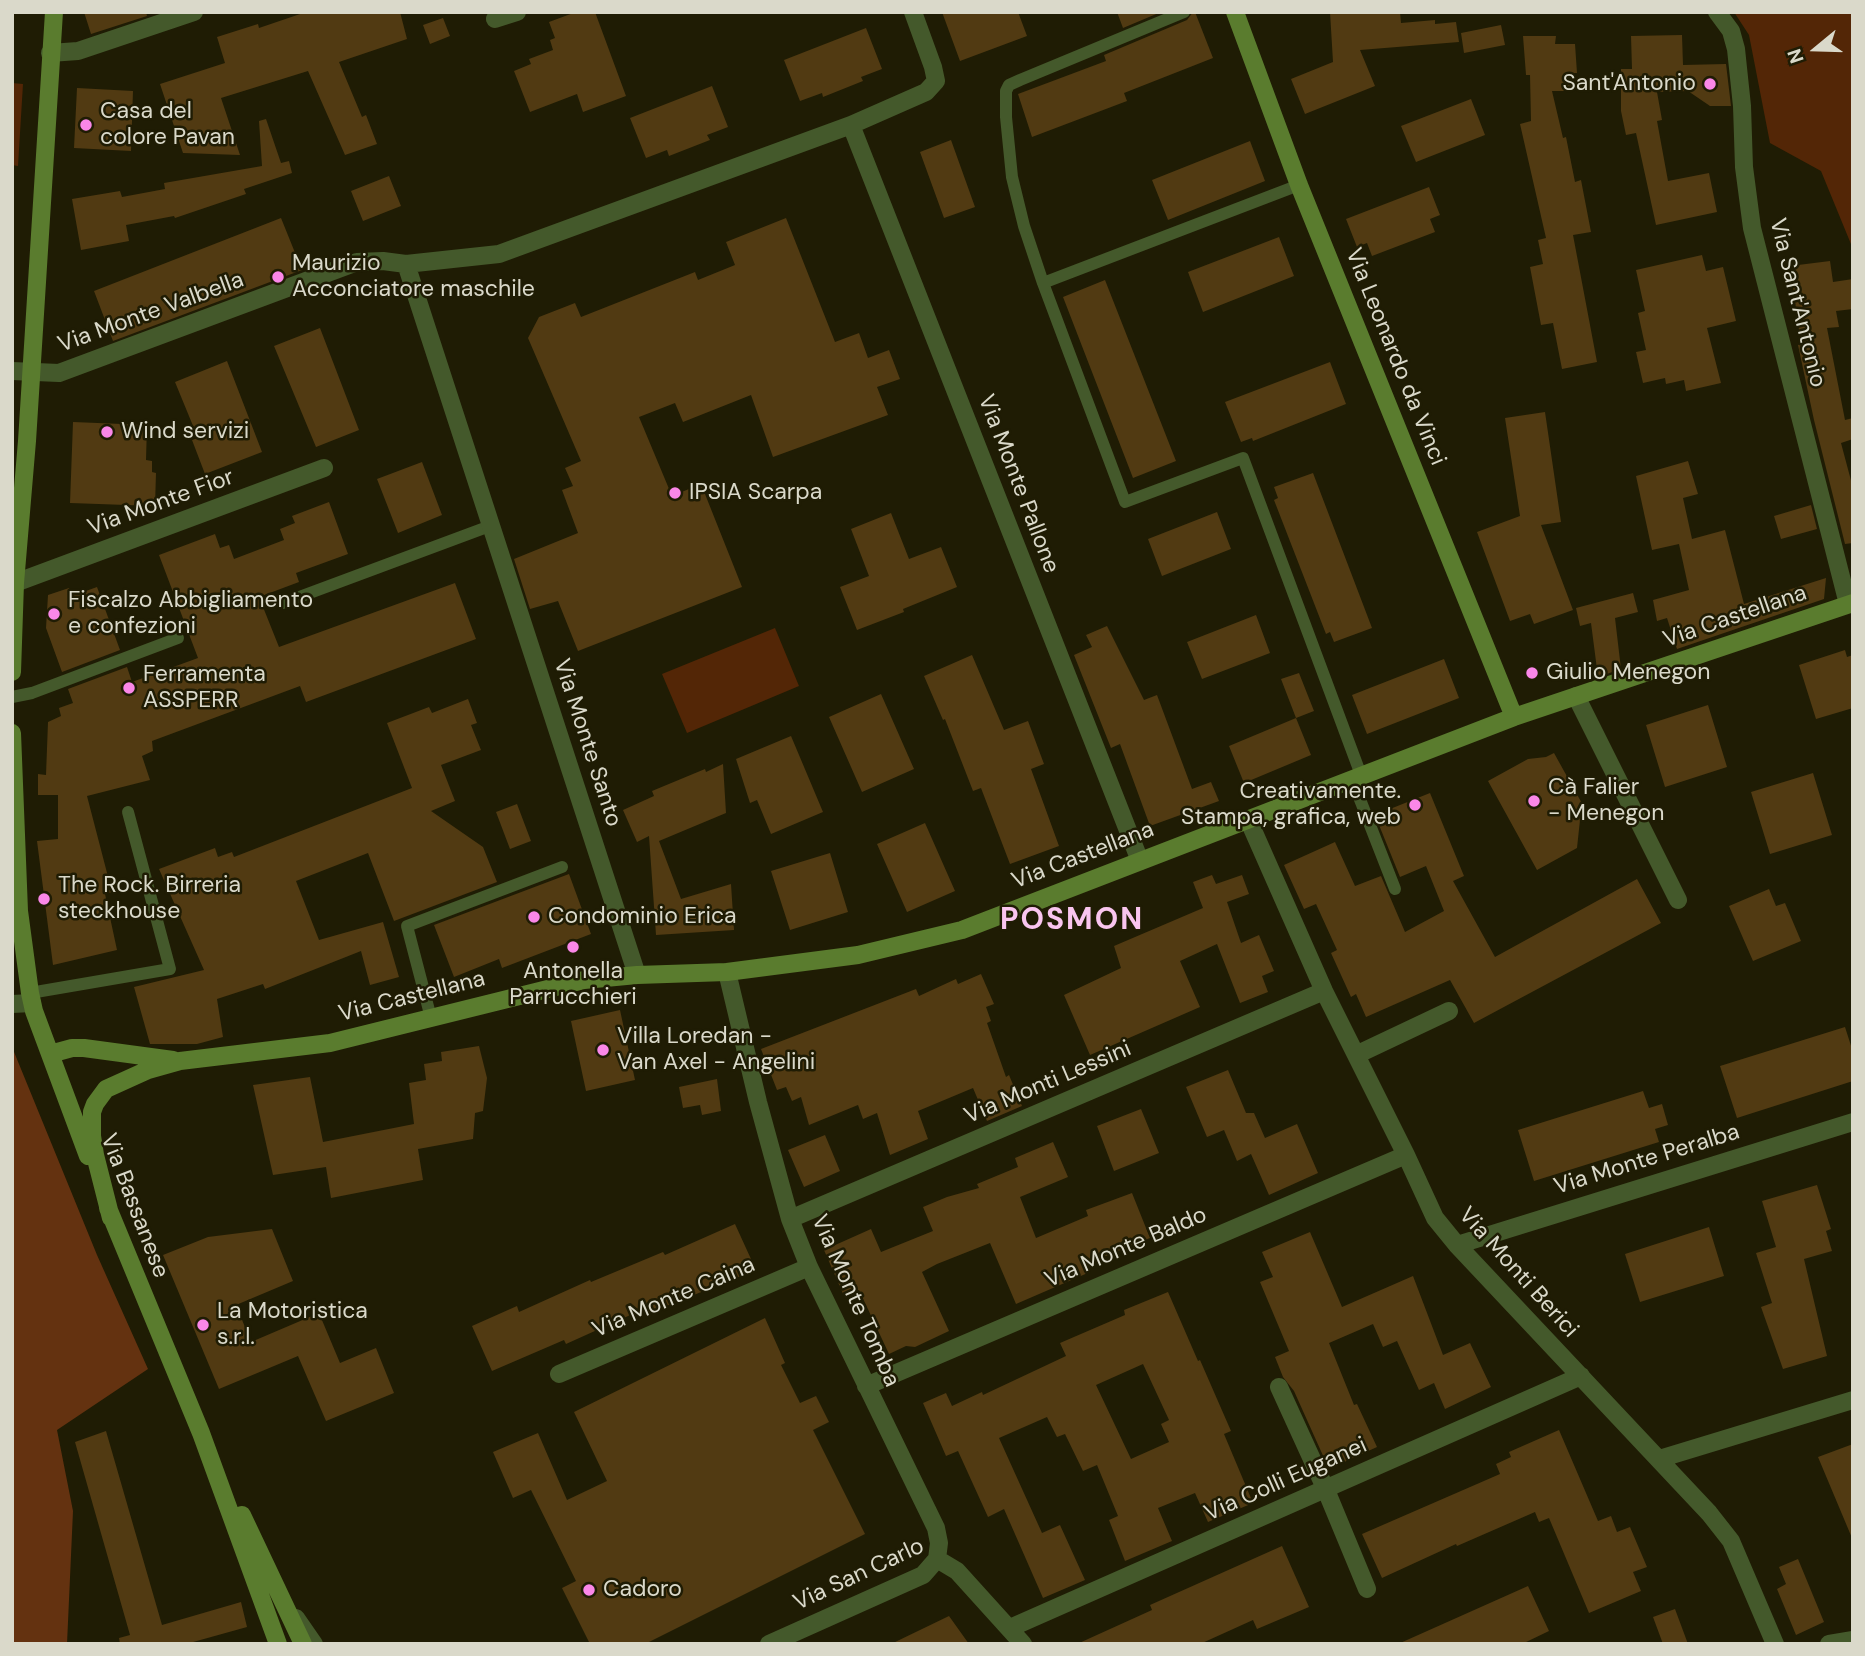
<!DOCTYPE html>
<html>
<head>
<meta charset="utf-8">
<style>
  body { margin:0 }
  #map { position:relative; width:1865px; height:1656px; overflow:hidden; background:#1f1c04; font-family:"DM Sans",sans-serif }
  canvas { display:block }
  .frame { position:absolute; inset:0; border:14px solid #dad9ca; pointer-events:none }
  .north { position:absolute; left:1781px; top:14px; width:70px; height:70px; -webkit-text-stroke:5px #1f1c04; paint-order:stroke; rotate:251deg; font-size:19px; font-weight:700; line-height:28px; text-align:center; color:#dad9ca }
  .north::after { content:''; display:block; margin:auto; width:24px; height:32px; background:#dad9ca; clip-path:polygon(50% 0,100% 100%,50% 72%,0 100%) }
</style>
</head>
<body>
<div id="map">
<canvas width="1865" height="1656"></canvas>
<div class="frame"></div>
<div class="north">N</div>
</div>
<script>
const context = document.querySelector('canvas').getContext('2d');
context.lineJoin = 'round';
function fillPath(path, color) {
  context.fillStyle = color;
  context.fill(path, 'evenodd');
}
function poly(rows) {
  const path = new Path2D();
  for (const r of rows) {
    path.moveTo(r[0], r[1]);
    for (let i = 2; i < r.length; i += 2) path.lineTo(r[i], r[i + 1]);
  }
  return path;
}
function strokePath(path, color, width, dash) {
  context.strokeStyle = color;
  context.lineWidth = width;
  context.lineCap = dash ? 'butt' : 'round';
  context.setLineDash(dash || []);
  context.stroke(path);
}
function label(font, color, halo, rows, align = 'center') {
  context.font = font + ' "DM Sans",sans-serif';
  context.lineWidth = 5;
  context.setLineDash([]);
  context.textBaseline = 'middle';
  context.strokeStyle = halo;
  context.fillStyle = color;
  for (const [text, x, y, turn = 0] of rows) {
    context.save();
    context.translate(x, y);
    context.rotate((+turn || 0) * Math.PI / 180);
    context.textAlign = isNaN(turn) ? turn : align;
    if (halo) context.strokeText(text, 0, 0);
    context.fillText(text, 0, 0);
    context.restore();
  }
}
fillPath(poly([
  [1734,12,1853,12,1853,249,1821,171,1770,143,1749,35],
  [12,83,23,84,18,166,12,165],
  [775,628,799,686,687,733,662,674]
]), '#532606');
fillPath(poly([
  [12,1047,97,1255,148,1369,57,1430,73,1511,67,1644,12,1644]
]), '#643210');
fillPath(poly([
  [84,12,146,12,147,16,91,34],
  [306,12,400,12,407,39,339,62,362,117,366,115,377,144,345,155,308,71,221,98,240,155,183,153,160,84,225,63,217,37,258,24,259,28],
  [576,12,595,12,626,96,583,112,577,94,530,112,514,71,531,64,529,59,553,50,550,40,555,38,549,22],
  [942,12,1018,12,1027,36,960,61],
  [1117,12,1161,12,1123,28],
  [1193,12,1195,12,1213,58,1124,93,1127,101,1032,137,1018,94,1106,61,1104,55,1187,20],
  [1330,12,1400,12,1401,23,1435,20,1435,24,1456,22,1459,42,1360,50,1375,86,1305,114,1291,79,1333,62],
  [443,18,450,36,430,44,423,25],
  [1501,25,1505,45,1464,53,1461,33],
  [866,28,882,69,861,77,863,81,823,97,822,93,800,101,784,60],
  [1682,35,1683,65,1726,64,1731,106,1710,106,1688,91,1657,92,1662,120,1657,121,1668,181,1709,173,1717,212,1656,225,1636,133,1626,135,1621,111,1621,69,1632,69,1631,36],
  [1523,36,1556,36,1555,44,1575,44,1577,73,1572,73,1572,91,1552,91,1563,138,1566,137,1575,182,1581,180,1591,232,1573,235,1597,362,1562,369,1553,323,1541,325,1530,267,1543,264,1538,240,1546,238,1520,124,1531,121,1530,75,1526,75],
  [712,86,728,127,707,135,710,140,669,156,667,150,646,158,630,118],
  [77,88,133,91,131,151,74,148],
  [1471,99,1485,135,1416,162,1401,126],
  [266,119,281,163,289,161,292,173,244,189,246,194,175,218,174,216,126,225,129,241,81,250,72,199,120,191,122,197,165,189,164,183,262,166,259,121],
  [951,140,975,207,944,218,920,152],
  [1250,141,1265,181,1168,220,1152,180],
  [389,176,401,206,363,221,351,191],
  [1429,187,1440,215,1430,219,1435,232,1372,256,1367,243,1357,247,1346,219],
  [281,218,302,270,113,341,94,291],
  [786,218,835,342,859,333,868,358,889,350,900,379,877,387,888,415,773,457,751,395,683,422,675,403,639,417,672,496,701,484,742,587,578,651,558,601,530,609,514,559,578,533,562,490,573,486,565,468,581,461,528,338,539,317,575,303,581,317,695,272,698,280,735,265,726,242],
  [1279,237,1294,276,1203,312,1188,272],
  [1702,255,1706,271,1723,267,1736,321,1707,328,1721,383,1686,391,1684,380,1666,384,1665,378,1643,383,1636,352,1646,350,1638,313,1645,311,1636,270],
  [1830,261,1833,282,1853,279,1853,309,1836,311,1839,327,1827,328,1845,420,1853,418,1853,439,1841,443,1853,488,1853,543,1845,544,1814,420,1798,345,1801,344,1790,266],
  [1105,280,1176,461,1133,478,1063,297],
  [320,328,359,430,316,447,274,346],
  [227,361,262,452,205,474,192,440,198,438,175,382],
  [1330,362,1346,404,1253,441,1252,438,1241,442,1225,402],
  [1545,412,1561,522,1541,525,1573,610,1534,624,1530,614,1510,621,1477,532,1520,516,1505,418],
  [73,422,147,425,146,460,152,461,152,472,156,473,155,506,70,503],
  [1688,461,1698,494,1683,498,1692,539,1725,530,1744,604,1826,578,1824,599,1677,649,1667,618,1657,621,1653,600,1689,590,1679,544,1652,550,1636,476],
  [422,462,442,515,398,533,377,479],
  [1313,473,1372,628,1334,642,1330,632,1326,634,1274,500,1278,498,1274,487],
  [329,502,348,554,296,573,299,582,259,597,279,647,455,583,476,639,306,702,300,686,152,741,153,751,142,756,150,780,87,796,112,892,105,894,117,950,53,965,37,841,58,839,58,795,38,795,38,774,46,775,48,722,61,716,59,708,73,703,68,689,127,667,132,682,198,658,159,555,215,534,220,548,229,545,234,559,284,540,280,529,295,523,292,516],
  [1811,505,1817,529,1781,539,1774,516],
  [1217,512,1231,549,1162,576,1148,539],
  [891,513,909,559,941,547,957,587,903,609,904,612,857,630,840,587,869,576,851,529],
  [97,587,120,650,62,672,46,628,48,595,69,588,72,596],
  [1633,593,1638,612,1615,618,1621,669,1598,677,1591,623,1580,626,1576,608],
  [1256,615,1270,653,1202,679,1187,642],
  [1107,626,1144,700,1157,695,1192,789,1211,782,1219,801,1150,826,1120,744,1111,748,1074,655,1092,647,1086,635],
  [1845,650,1847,657,1853,655,1853,708,1816,719,1799,665],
  [972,655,1004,730,1028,721,1044,764,1031,769,1059,846,1010,864,981,788,973,791,945,719,943,720,924,676],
  [1444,659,1459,698,1367,734,1352,695],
  [1299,673,1314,711,1296,718,1281,679],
  [881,694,914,769,862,792,829,717],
  [468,699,477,723,471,725,481,750,441,765,455,801,431,811,483,847,497,882,394,921,368,853,296,881,319,940,383,922,399,977,370,985,361,951,265,989,263,984,217,999,223,1037,197,1044,150,1044,134,987,204,970,159,869,215,848,218,857,232,852,234,857,412,788,387,723,429,707,432,713],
  [1708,705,1727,767,1665,787,1646,725],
  [1296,718,1311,755,1244,783,1229,746],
  [791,736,823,812,771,834,757,800,750,803,736,759],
  [1554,753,1589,816,1580,820,1577,848,1537,870,1488,781,1528,759,1546,757],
  [723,764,726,813,659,841,681,899,731,884,734,930,656,935,649,836,637,842,623,810,654,796,652,791,705,769,706,772],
  [1813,773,1832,835,1770,854,1751,792],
  [1430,793,1464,876,1453,881,1495,957,1637,879,1661,923,1474,1023,1450,980,1366,1017,1356,994,1351,997,1331,953,1337,950,1316,904,1304,909,1284,865,1335,842,1355,886,1381,876,1405,932,1444,911,1426,866,1400,877,1375,815],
  [517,804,531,841,510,849,496,812],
  [925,823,955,891,907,912,877,844],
  [830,853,848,912,790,930,771,871],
  [569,874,591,934,502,968,499,959,454,977,434,925],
  [1212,875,1216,884,1242,875,1249,894,1227,902,1241,943,1259,935,1274,971,1262,976,1268,992,1240,1003,1217,944,1180,961,1200,1007,1090,1055,1064,995,1121,968,1114,946,1203,908,1193,882],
  [1769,889,1776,906,1785,903,1801,941,1753,961,1729,906],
  [981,974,994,1004,986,1007,991,1021,987,1023,1006,1077,1009,1075,1022,1106,987,1121,973,1088,918,1111,928,1139,890,1155,877,1113,863,1119,858,1105,809,1125,801,1097,792,1101,786,1087,777,1090,761,1049,916,989,919,996,956,979,958,984],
  [620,1010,635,1080,586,1091,571,1021],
  [1845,1027,1853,1052,1853,1081,1737,1118,1720,1066],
  [479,1046,487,1078,483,1111,475,1113,473,1139,418,1149,423,1180,331,1198,326,1167,273,1175,253,1085,310,1077,323,1142,414,1124,409,1083,426,1080,424,1064,442,1061,441,1052],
  [1228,1070,1246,1113,1254,1113,1265,1138,1297,1124,1318,1173,1269,1195,1251,1154,1237,1161,1224,1130,1207,1137,1186,1087],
  [717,1079,721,1111,702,1115,700,1105,683,1108,679,1087],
  [1643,1091,1649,1108,1662,1104,1668,1125,1655,1129,1659,1142,1534,1181,1518,1130],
  [1141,1109,1159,1153,1114,1171,1097,1126],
  [825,1135,840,1171,804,1187,788,1150],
  [1053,1142,1068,1177,1020,1197,1036,1238,1088,1216,1086,1210,1132,1193,1150,1238,1086,1264,1090,1272,1016,1304,990,1243,937,1264,922,1272,949,1331,915,1347,906,1346,889,1354,859,1290,844,1296,824,1250,871,1229,881,1252,933,1231,923,1207,947,1197,979,1188,977,1184,1018,1167,1015,1158],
  [1817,1185,1831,1229,1826,1231,1832,1251,1804,1259,1827,1356,1783,1369,1761,1307,1772,1303,1756,1253,1776,1247,1762,1201],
  [735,1224,756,1270,639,1317,637,1312,566,1344,564,1340,492,1371,472,1326,517,1306,519,1312,590,1280,591,1282,663,1252,665,1255],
  [1709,1227,1724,1276,1640,1302,1625,1254],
  [272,1229,293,1281,236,1305,251,1342,319,1313,340,1363,376,1348,394,1393,326,1421,298,1356,219,1389,163,1255,208,1237],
  [1310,1232,1342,1307,1413,1276,1443,1355,1470,1343,1491,1387,1445,1409,1434,1383,1419,1390,1397,1341,1383,1347,1373,1324,1329,1343,1354,1405,1357,1404,1377,1447,1329,1469,1294,1391,1283,1377,1275,1357,1289,1351,1260,1282,1273,1277,1262,1252],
  [1168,1292,1198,1361,1200,1360,1231,1431,1224,1434,1253,1503,1208,1522,1195,1493,1158,1508,1172,1541,1125,1561,1109,1520,1118,1516,1097,1465,1083,1471,1065,1434,1057,1437,1047,1417,999,1438,1042,1533,1060,1525,1085,1580,1043,1598,1004,1509,988,1517,958,1451,946,1456,923,1403,946,1393,952,1406,982,1392,983,1395,1066,1356,1060,1343,1125,1315,1124,1310],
  [1143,1364,1169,1420,1161,1424,1169,1442,1131,1459,1096,1385],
  [765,1318,785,1363,781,1365,800,1403,816,1396,829,1422,813,1430,865,1534,645,1644,590,1644,562,1588,576,1581,531,1490,513,1498,493,1452,538,1433,567,1500,607,1481,574,1412],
  [1559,1430,1598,1521,1611,1516,1617,1532,1630,1527,1647,1567,1633,1572,1641,1591,1589,1613,1549,1518,1539,1522,1535,1512,1457,1546,1456,1544,1382,1578,1362,1534,1500,1474,1496,1464,1511,1457,1509,1452],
  [106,1431,162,1625,241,1602,247,1627,186,1644,120,1644,119,1638,130,1635,75,1442],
  [1853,1444,1853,1538,1852,1538,1818,1457],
  [1282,1546,1309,1607,1257,1629,1253,1620,1200,1644,1077,1644,1152,1610,1150,1605],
  [1798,1559,1824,1622,1796,1635,1777,1589,1786,1584,1779,1567],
  [1528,1586,1549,1631,1522,1644,1398,1644],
  [1675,1609,1688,1644,1663,1644,1653,1617],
  [949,1616,969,1644,891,1644]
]), '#513a12');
strokePath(poly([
  [1299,185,1043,283,1125,502,1243,458,1361,775],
  [1043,283,1024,226,1012,177,1006,117,1006,91,1009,85,1020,80,1184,12],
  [283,603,490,526],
  [12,697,32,693,178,638],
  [1352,779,1395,889],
  [30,993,170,969,128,812],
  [431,1018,407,926,562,867]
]), '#44592b', 12);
strokePath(poly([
  [1717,12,1731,31,1736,49,1742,106,1744,167,1752,228,1848,604],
  [495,19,517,12],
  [50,53,78,51,194,12],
  [851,125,926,92,936,81,933,67,913,12],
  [406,264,637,975],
  [12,371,59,373,357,262,383,261,406,264,499,254,851,125,1140,861],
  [15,583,324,468],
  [1576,696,1678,900],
  [1248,819,1324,991,1406,1155,1435,1218,1457,1245,1709,1513,1731,1541,1775,1644],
  [727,972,758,1102,790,1219,809,1267,936,1528,939,1543,937,1559],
  [12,1004,32,1003],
  [1356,1055,1449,1011],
  [790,1219,1324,991],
  [1457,1245,1853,1122],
  [559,1374,809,1267],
  [866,1386,1406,1155],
  [1279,1387,1326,1490,1367,1589],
  [1659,1459,1853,1400],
  [937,1559,957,1571,1023,1644],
  [296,1618,314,1644],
  [1010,1628,1581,1376],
  [769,1644,923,1575,937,1559],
  [1829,1644,1853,1640]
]), '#44592b', 18);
strokePath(poly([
  [1235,12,1299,185,1514,717],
  [12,672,15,583,27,441,54,12],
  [12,733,19,911,30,993,34,1011,88,1156],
  [50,1054,72,1048,84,1048,173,1060],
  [108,1208,201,1433,278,1644],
  [111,1218,95,1155,92,1136,92,1112,95,1104,106,1089,148,1070,180,1061,330,1043,584,980,637,975,727,972,858,955,962,930,1514,717,1853,603],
  [242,1515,303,1644]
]), '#5a7c2e', 18);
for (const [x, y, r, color] of [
  [1710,84,7,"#fa87e8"],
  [86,125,7,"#fa87e8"],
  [278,277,7,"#fa87e8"],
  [107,432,7,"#fa87e8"],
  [675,493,7,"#fa87e8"],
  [54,614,7,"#fa87e8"],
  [1532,673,7,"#fa87e8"],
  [129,688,7,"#fa87e8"],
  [1534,801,7,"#fa87e8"],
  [1415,805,7,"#fa87e8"],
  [44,899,7,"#fa87e8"],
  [534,917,7,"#fa87e8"],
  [573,947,7,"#fa87e8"],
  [603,1050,7,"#fa87e8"],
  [203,1325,7,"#fa87e8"],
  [589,1590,7,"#fa87e8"]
]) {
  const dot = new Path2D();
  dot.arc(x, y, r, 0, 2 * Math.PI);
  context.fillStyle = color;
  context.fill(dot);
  strokePath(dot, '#1f1c04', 2.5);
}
label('23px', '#dad9ca', '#1f1c04', [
  ["Sant'Antonio",1696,84,"right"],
  ["Casa del",100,112],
  ["colore Pavan",100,138],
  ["Maurizio",292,264],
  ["Acconciatore maschile",292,290],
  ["Wind servizi",121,432],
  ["IPSIA Scarpa",689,493],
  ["Fiscalzo Abbigliamento",68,601],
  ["e confezioni",68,627],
  ["Giulio Menegon",1546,673],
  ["Ferramenta",143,675],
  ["ASSPERR",143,701],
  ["Cà Falier",1548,788],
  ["- Menegon",1548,814],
  ["Creativamente.",1401,792,"right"],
  ["Stampa, grafica, web",1401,818,"right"],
  ["The Rock. Birreria",58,886],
  ["steckhouse",58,912],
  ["Condominio Erica",548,917],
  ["Antonella",573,972,"center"],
  ["Parrucchieri",573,998,"center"],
  ["Villa Loredan -",617,1037],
  ["Van Axel - Angelini",617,1063],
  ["La Motoristica",217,1312],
  ["s.r.l.",217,1338],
  ["Cadoro",603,1590]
], 'left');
label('23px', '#dad9ca', '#1f1c04', [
  ["Via Sant'Antonio",1797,303,76],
  ["Via Monte Valbella",151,313,-20],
  ["Via Leonardo da Vinci",1395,357,68],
  ["Via Monte Pallone",1018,484,69],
  ["Via Monte Fior",161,503,-20],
  ["Via Castellana",1735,617,-19],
  ["Via Monte Santo",587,743,72],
  ["Via Castellana",1083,856,-21],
  ["Via Castellana",412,997,-14],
  ["Via Monti Lessini",1048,1083,-23],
  ["Via Monte Peralba",1647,1160,-17],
  ["Via Bassanese",134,1206,69],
  ["Via Monte Baldo",1126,1248,-23],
  ["Via Monti Berici",1518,1273,48],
  ["Via Monte Caina",674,1298,-23],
  ["Via Monte Tomba",855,1301,66],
  ["Via Colli Euganei",1286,1480,-24],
  ["Via San Carlo",859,1575,-25]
]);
context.letterSpacing = '2px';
label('bold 30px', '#f9c5ef', '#1f1c04', [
  ["POSMON",1072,921]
]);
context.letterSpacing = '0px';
</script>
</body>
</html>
